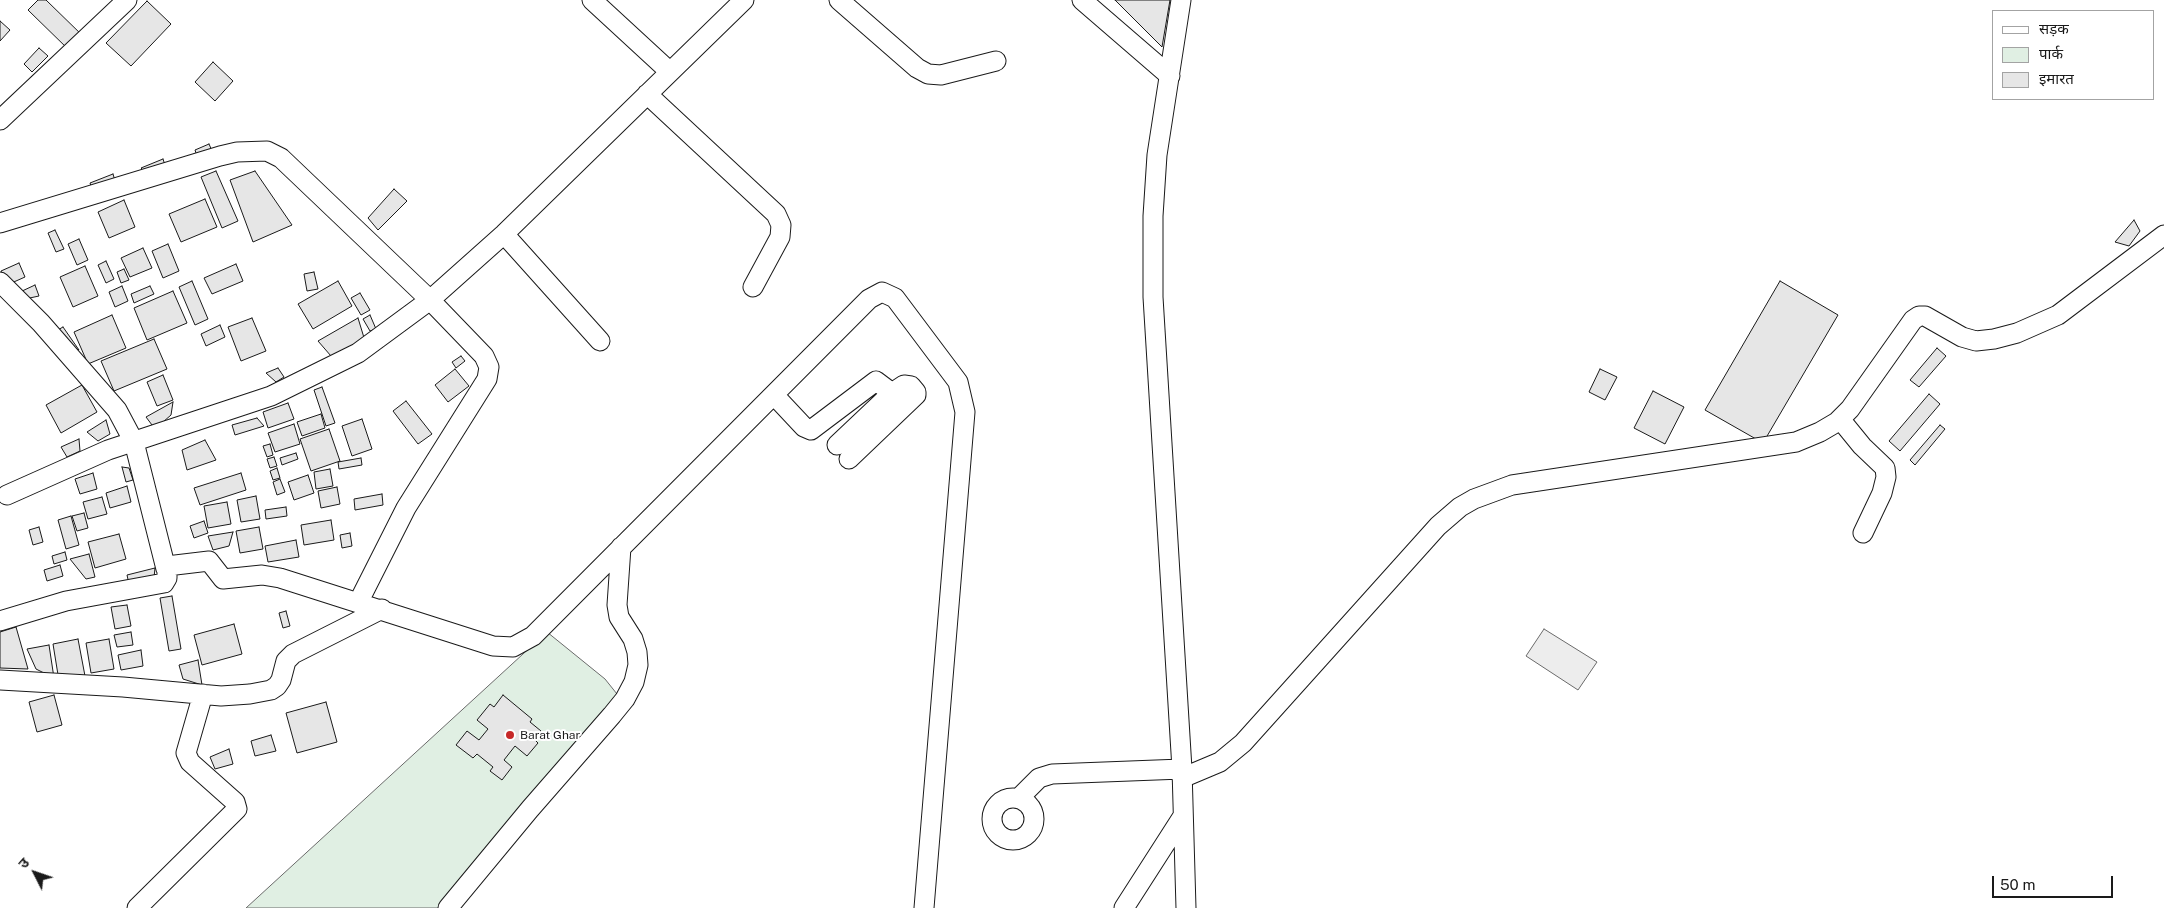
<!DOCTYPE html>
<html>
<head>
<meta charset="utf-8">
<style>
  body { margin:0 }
  #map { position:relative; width:2164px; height:908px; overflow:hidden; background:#fff; font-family:"Public Sans","Noto Sans Devanagari",sans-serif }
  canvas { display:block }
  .legend { position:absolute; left:1992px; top:10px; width:162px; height:90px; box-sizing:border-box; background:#fff; border:1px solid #a3a3a3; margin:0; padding:6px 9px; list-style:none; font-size:15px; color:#1a1a1a }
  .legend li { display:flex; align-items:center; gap:10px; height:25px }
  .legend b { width:25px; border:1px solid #a3a3a3 }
  .north { position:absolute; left:10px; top:848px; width:50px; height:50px; -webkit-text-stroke:4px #fff; paint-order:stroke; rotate:311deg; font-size:14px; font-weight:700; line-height:20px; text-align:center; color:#1a1a1a }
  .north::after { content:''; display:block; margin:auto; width:18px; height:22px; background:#1a1a1a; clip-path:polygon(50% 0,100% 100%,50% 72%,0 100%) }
  .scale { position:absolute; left:1992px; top:876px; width:121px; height:22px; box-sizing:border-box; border:2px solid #1a1a1a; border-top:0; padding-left:6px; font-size:15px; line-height:18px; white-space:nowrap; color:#1a1a1a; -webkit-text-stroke:4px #fff; paint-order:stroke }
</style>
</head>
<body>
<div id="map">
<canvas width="2164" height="908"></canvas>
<ul class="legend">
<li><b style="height:6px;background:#fff"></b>सड़क</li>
<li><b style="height:14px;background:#e0efe3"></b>पार्क</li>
<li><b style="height:14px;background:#e6e6e6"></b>इमारत</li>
</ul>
<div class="north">उ</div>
<div class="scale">50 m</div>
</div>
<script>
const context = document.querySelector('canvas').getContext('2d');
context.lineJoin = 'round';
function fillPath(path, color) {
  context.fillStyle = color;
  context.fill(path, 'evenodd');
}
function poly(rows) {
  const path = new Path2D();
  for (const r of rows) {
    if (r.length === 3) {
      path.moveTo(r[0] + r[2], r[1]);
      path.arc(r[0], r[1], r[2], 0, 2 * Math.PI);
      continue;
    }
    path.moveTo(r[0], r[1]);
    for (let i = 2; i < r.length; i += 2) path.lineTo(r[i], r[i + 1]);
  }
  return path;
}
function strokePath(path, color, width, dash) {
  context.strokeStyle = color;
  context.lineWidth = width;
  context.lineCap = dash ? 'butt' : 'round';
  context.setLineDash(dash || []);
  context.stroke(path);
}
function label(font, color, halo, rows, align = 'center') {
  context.font = font + ' "Public Sans",sans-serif';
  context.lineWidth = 4;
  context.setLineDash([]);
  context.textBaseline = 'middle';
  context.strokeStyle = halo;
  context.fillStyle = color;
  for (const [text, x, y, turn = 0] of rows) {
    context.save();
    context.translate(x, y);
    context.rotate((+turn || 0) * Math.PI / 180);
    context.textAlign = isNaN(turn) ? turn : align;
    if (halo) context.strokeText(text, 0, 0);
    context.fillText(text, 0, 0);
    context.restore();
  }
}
const green = poly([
  [547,632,605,679,617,694,473,872,456,908,246,908,547,632]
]);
fillPath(green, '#e0efe3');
strokePath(green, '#6a6a6a', 1);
const parking = poly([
  [1544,629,1597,662,1578,690,1526,656,1544,629]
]);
fillPath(parking, '#ededed');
strokePath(parking, '#6a6a6a', 1);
const building = poly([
  [38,0,46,0,84,37,70,51,28,10,38,0],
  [1115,0,1170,0,1162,47,1115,0],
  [147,1,171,24,131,66,106,43,147,1],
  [0,21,10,30,0,41,0,21],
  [39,48,48,56,32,72,24,64,39,48],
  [213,62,233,81,215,101,195,82,213,62],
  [209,144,213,153,198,159,195,150,209,144],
  [163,159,166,168,147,174,141,168,163,159],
  [216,171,238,221,222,228,201,177,216,171],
  [255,171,292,225,253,242,230,180,255,171],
  [113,174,116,184,93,192,90,183,113,174],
  [394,189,407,201,378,230,368,218,394,189],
  [205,199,217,227,181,242,169,214,205,199],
  [124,200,135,227,109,238,98,212,124,200],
  [2134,220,2140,231,2129,246,2115,242,2134,220],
  [55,230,64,249,56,252,48,233,55,230],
  [79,239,88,260,77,265,68,244,79,239],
  [168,244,179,271,163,278,152,251,168,244],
  [143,248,152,268,130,277,121,258,143,248],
  [106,261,114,279,106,283,98,265,106,261],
  [19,263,25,277,7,285,1,271,19,263],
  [236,264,243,281,212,294,204,278,236,264],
  [85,266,98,296,73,307,60,277,85,266],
  [124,269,129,280,121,283,117,272,124,269],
  [314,272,318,289,307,291,304,274,314,272],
  [192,281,208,319,195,325,179,287,192,281],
  [338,281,352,306,313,329,298,304,338,281],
  [1780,281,1838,315,1763,443,1705,410,1780,281],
  [35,285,39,296,25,299,20,292,35,285],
  [122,286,128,301,115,307,109,292,122,286],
  [150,286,154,294,134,303,131,294,150,286],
  [173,291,187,323,147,340,134,308,173,291],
  [360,293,370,310,361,315,351,298,360,293],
  [112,315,126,348,88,364,74,332,112,315],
  [370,315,376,329,370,331,363,319,370,315],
  [252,318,266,351,241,361,228,327,252,318],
  [358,318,365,341,331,356,318,341,358,318],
  [220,325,225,337,206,346,201,334,220,325],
  [63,327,79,350,67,345,56,331,63,327],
  [154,339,167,369,114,391,101,361,154,339],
  [1937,348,1946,356,1919,387,1910,380,1937,348],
  [461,356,465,361,456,368,452,362,461,356],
  [278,368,284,377,276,382,266,373,278,368],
  [455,369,469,386,448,402,435,385,455,369],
  [1600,369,1617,377,1605,400,1589,392,1600,369],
  [163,375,173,400,157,406,147,382,163,375],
  [82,385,97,412,61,433,46,405,82,385],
  [322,387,335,423,326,426,314,390,322,387],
  [1653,391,1684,407,1665,444,1634,428,1653,391],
  [1929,394,1940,404,1900,451,1889,441,1929,394],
  [406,401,432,434,418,444,393,411,406,401],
  [173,402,171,415,155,429,146,417,173,402],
  [288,403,294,419,268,428,263,412,288,403],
  [321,414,325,428,302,436,297,422,321,414],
  [257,418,264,426,235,435,232,425,257,418],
  [362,419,372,449,352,456,342,426,362,419],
  [106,420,110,434,98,441,87,432,106,420],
  [294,424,300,444,275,452,268,433,294,424],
  [1940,425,1945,429,1915,465,1910,460,1940,425],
  [329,429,340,461,311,471,300,439,329,429],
  [79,439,80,451,67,457,61,447,79,439],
  [205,440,216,460,187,470,182,450,205,440],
  [270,444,273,455,267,457,263,446,270,444],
  [296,453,298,459,282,465,280,458,296,453],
  [274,457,277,466,270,468,267,459,274,457],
  [361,458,362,465,339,469,338,462,361,458],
  [122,467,129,468,133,480,126,482,122,467],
  [277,468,280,478,273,480,270,471,277,468],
  [330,469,333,486,316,489,314,472,330,469],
  [93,473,97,489,80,494,75,479,93,473],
  [241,473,246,490,200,505,194,488,241,473],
  [308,475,314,493,294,500,288,482,308,475],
  [280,479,285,492,277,495,273,482,280,479],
  [127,486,131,502,110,508,106,493,127,486],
  [337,487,340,504,321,508,318,491,337,487],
  [382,494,383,505,355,510,354,499,382,494],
  [256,496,260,519,241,522,237,500,256,496],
  [102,497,107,514,88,519,83,502,102,497],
  [227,502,231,524,208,528,204,506,227,502],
  [286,507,287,516,266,519,265,510,286,507],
  [84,513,88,528,77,531,72,516,84,513],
  [71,516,79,545,66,549,58,520,71,516],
  [331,520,334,540,304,545,301,525,331,520],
  [204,521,208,533,194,538,190,526,204,521],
  [39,527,43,542,33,545,29,530,39,527],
  [259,527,263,549,240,553,236,531,259,527],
  [233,532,229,546,213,550,208,536,233,532],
  [350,533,352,546,342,548,340,535,350,533],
  [119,534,126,559,95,568,88,542,119,534],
  [296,540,299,557,268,562,265,546,296,540],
  [65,552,67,560,54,564,52,556,65,552],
  [89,554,95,577,86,579,70,559,89,554],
  [60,565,63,576,47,581,44,570,60,565],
  [155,568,154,578,129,584,127,575,155,568],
  [172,596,181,649,169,651,160,598,172,596],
  [127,605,131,626,115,629,111,607,127,605],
  [286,611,290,626,283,628,279,613,286,611],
  [234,624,242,654,202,665,194,635,234,624],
  [16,627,28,669,0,668,0,632,16,627],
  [131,632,133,645,117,647,114,635,131,632],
  [78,639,85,676,59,681,53,644,78,639],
  [109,639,114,669,91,673,86,643,109,639],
  [49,645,54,678,36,669,27,649,49,645],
  [141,650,143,666,121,670,118,655,141,650],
  [198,660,202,685,183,679,179,665,198,660],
  [54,695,62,725,37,732,29,702,54,695],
  [503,695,532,719,530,722,541,731,534,739,538,743,527,756,515,746,504,760,512,767,502,780,490,771,493,767,477,754,473,758,456,745,467,731,479,740,488,729,477,720,490,704,494,707,503,695],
  [326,702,337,742,297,753,286,713,326,702],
  [271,735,276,751,255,756,251,741,271,735],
  [229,749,233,764,215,769,210,757,229,749]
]);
fillPath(building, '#e6e6e6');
strokePath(building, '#1a1a1a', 1);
const minor = poly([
  [592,0,669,71],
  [839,0,917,68,928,74,941,75,996,61],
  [1082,0,1170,76],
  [1181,0,1157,155,1153,216,1153,297,1182,769,1186,908],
  [647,94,776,214,781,225,780,237,753,287],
  [0,120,127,0],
  [0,223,220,156,237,152,267,151,281,158,430,300,484,356,489,367,487,379,406,508,359,601],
  [504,234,600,341],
  [0,282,41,323,117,410,134,442,166,569],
  [774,395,804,427,811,430,876,381,892,393,904,385,911,386,916,392,916,395,849,459],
  [1840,419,1862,446,1885,468,1886,477,1882,493,1863,533],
  [837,445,892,393],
  [7,495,108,450,271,396,358,353,430,300,504,234,744,0],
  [0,621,66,601,164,583,167,578,167,566,209,561,223,579,262,575,280,578,493,646,513,647,533,636,869,299,882,292,895,298,958,382,965,412,924,908],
  [0,680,123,687,221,696,250,694,271,690,277,686,281,680,286,661,293,654,382,609],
  [1182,778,1220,762,1243,743,1438,526,1460,507,1474,499,1512,485,1796,442,1820,432,1837,422,1850,409,1913,320,1919,316,1925,316,1962,337,1976,341,1994,339,2017,333,2058,315,2164,235],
  [1019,798,1039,778,1052,774,1182,769],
  [1013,819,21],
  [137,908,237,809,235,802,190,762,186,753,203,694],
  [448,908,530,809,612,715,625,699,634,682,638,665,637,652,633,639,619,617,617,605,621,547],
  [1124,908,1183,816]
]);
strokePath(minor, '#1a1a1a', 21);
strokePath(minor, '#fff', 19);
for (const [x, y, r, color] of [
  [510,735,5,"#c62828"]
]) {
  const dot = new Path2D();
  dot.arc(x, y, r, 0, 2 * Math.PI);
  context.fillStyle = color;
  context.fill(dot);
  strokePath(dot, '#fff', 2);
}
label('12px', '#1a1a1a', '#fff', [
  ["Barat Ghar",520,735]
], 'left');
</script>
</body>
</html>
